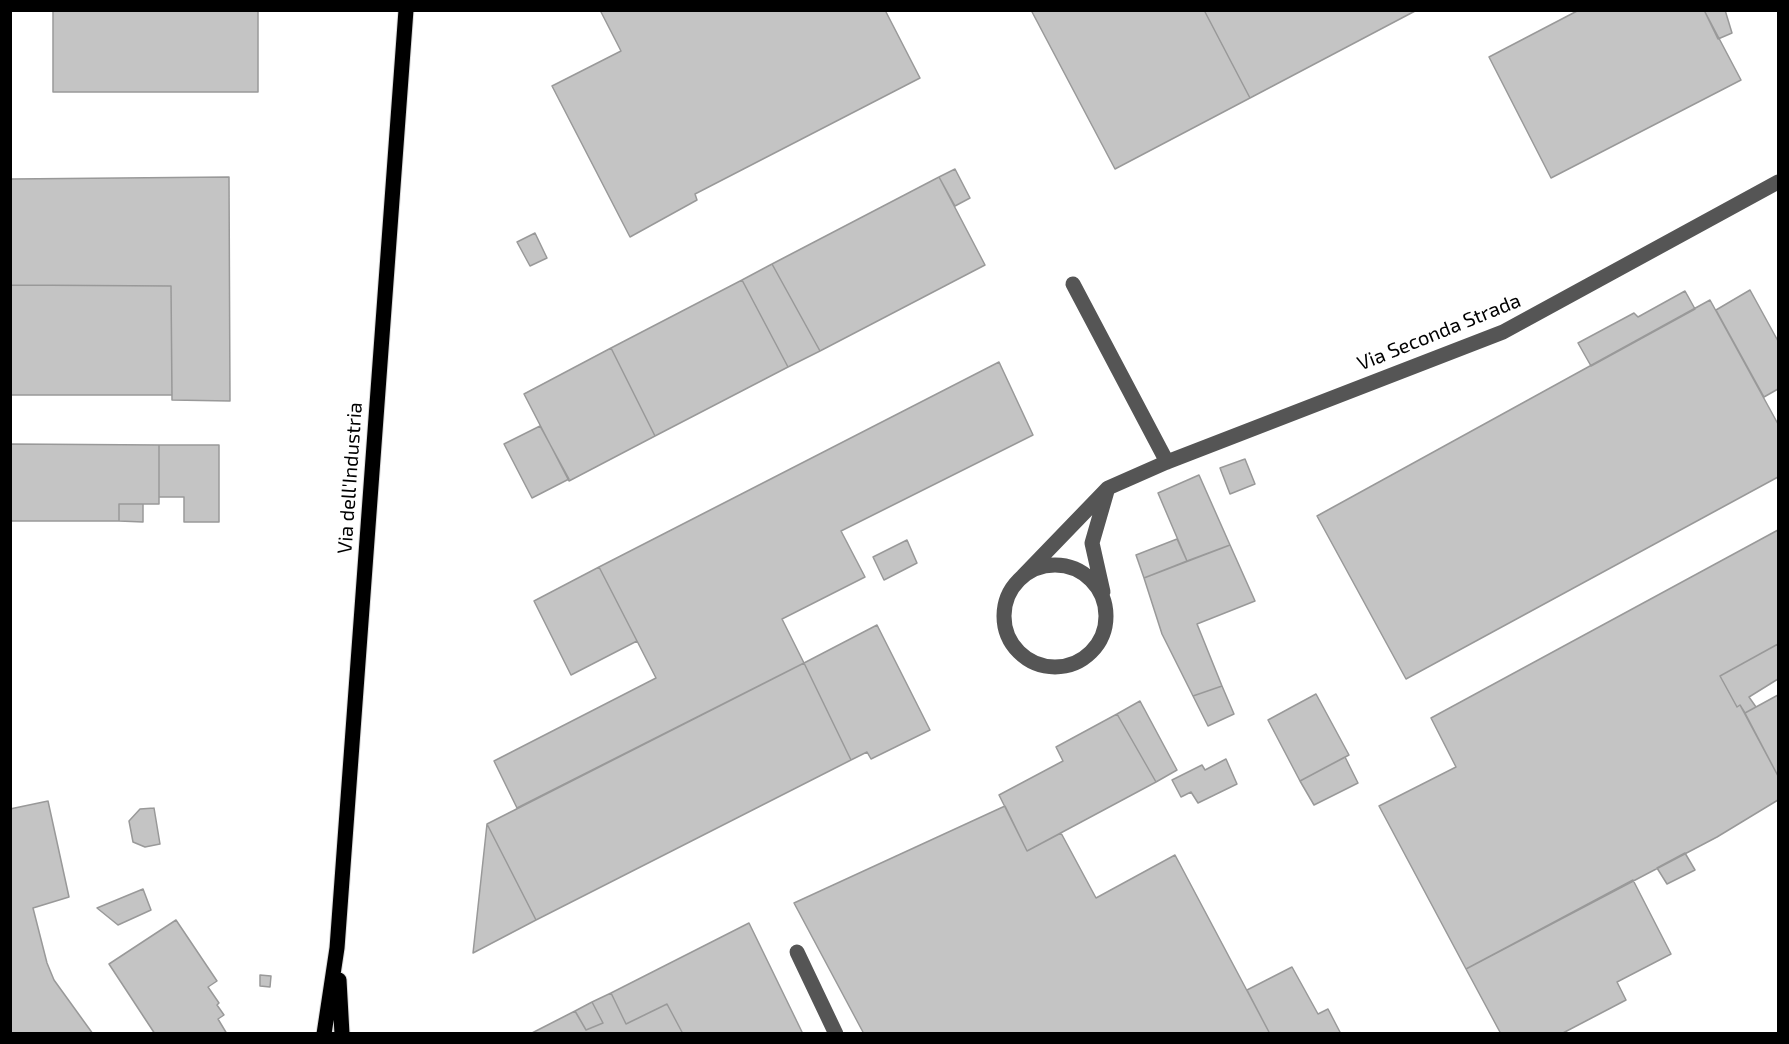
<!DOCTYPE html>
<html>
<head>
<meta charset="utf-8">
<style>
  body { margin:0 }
  #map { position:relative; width:1789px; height:1044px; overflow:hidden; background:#fff; font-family:"Exo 2",sans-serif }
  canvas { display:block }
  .frame { position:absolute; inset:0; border:12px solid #000; pointer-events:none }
</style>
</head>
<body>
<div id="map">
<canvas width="1789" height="1044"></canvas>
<div class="frame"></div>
</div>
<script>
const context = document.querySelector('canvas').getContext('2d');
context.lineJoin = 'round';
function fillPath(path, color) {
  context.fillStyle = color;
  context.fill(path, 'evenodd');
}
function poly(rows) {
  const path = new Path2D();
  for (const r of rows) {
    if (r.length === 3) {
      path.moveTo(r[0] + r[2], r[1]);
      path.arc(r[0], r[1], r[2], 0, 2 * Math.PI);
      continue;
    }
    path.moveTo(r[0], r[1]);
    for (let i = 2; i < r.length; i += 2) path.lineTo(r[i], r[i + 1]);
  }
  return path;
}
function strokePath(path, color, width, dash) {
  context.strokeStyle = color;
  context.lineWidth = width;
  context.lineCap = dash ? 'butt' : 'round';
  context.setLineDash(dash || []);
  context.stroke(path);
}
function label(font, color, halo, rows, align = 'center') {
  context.font = font + ' "Exo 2",sans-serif';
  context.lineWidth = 5;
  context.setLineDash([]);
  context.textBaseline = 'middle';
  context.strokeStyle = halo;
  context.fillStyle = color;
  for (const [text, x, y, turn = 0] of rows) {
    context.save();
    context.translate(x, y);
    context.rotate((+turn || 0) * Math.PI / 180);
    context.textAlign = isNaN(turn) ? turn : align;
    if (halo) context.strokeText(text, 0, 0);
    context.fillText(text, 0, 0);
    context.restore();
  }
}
const building = poly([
  [53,10,258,10,258,92,53,92,53,10],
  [600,10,885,10,920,78,695,194,697,200,630,237,552,86,621,51,600,10],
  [1031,10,1204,10,1250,98,1115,169,1031,10],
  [1204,10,1417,10,1250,98,1204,10],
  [1579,10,1704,10,1741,80,1551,178,1489,57,1579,10],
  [1704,10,1725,10,1732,33,1718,39,1704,10],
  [955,169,970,198,955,206,939,177,955,169],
  [229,177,230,401,172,400,171,286,11,285,11,179,229,177],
  [939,177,985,265,820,351,772,264,939,177],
  [535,233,547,258,530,266,517,242,535,233],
  [772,264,820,351,788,367,742,280,772,264],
  [742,280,788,367,655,436,611,348,742,280],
  [11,285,171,286,172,395,10,395,11,285],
  [1750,290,1778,341,1778,389,1764,397,1716,310,1750,290],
  [1685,291,1695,309,1591,366,1578,343,1634,313,1638,317,1685,291],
  [1710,300,1778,424,1778,477,1406,679,1317,516,1710,300],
  [611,348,655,436,569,481,524,394,611,348],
  [999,362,1033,435,841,531,865,577,782,619,804,663,517,808,494,761,656,678,599,567,999,362],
  [540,426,569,479,532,498,504,444,540,426],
  [11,444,159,445,159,504,119,504,119,521,11,521,11,444],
  [159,445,219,445,219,522,184,522,184,497,159,497,159,445],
  [1245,459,1255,484,1230,494,1220,468,1245,459],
  [1199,475,1230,545,1187,561,1158,493,1199,475],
  [119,504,143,504,143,522,119,521,119,504],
  [1778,530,1778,644,1720,676,1737,707,1740,705,1778,776,1778,800,1717,837,1466,969,1379,806,1456,767,1431,718,1778,530],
  [1177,539,1187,561,1144,578,1136,555,1177,539],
  [907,540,917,563,884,580,873,557,907,540],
  [1230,545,1255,601,1197,624,1222,686,1193,696,1162,634,1144,578,1230,545],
  [599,567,637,641,571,675,534,601,599,567],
  [877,625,930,730,871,759,867,752,851,760,804,663,877,625],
  [1778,644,1778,679,1749,697,1756,707,1745,713,1740,705,1737,707,1720,676,1778,644],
  [804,663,851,760,536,920,487,824,804,663],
  [1222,686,1234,714,1208,726,1193,696,1222,686],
  [1316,694,1349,755,1300,781,1268,720,1316,694],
  [1778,695,1778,776,1745,713,1778,695],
  [1140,701,1177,770,1156,782,1117,714,1140,701],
  [1117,714,1156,782,1027,851,999,795,1063,761,1056,747,1117,714],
  [1345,757,1358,783,1314,805,1300,781,1345,757],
  [1226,759,1237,784,1198,803,1191,792,1181,797,1172,780,1202,765,1205,770,1226,759],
  [48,801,69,897,33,908,47,963,54,980,93,1034,10,1034,10,809,48,801],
  [1005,806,1027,851,1061,833,1096,898,1175,855,1270,1034,864,1034,794,903,1005,806],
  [154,808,160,844,145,847,133,842,129,821,140,809,154,808],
  [487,824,536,920,473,953,487,824],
  [1685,853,1695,870,1667,884,1657,868,1685,853],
  [1633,880,1671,954,1617,982,1626,1000,1561,1034,1501,1034,1466,969,1633,880],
  [143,889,151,910,118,925,97,908,143,889],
  [176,920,217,981,208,987,219,1003,217,1005,224,1015,218,1019,227,1034,155,1034,109,964,176,920],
  [749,923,803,1034,683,1034,667,1004,626,1024,611,993,749,923],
  [1292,967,1318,1014,1328,1009,1341,1034,1270,1034,1247,990,1292,967],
  [260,975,271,976,270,987,260,986,260,975],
  [611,993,626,1024,667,1004,683,1034,530,1034,575,1011,586,1030,603,1023,592,1002,611,993],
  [592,1002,603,1023,586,1030,575,1011,592,1002]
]);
fillPath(building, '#c4c4c4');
strokePath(building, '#999', 1.5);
const major = poly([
  [339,980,342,1034],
  [324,1034,337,948,406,10]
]);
strokePath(major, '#dbdbdb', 17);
strokePath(poly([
  [1073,284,1167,462],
  [1055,616,51],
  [1023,576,1108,488,1167,462,1503,332,1778,182],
  [1103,592,1092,543,1107,491],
  [797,952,836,1034]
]), '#555', 15);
strokePath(major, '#000', 15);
label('20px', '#000', '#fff', [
  ["Via Seconda Strada",1439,332,-22],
  ["Via dell'Industria",350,478,-86]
]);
</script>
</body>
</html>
